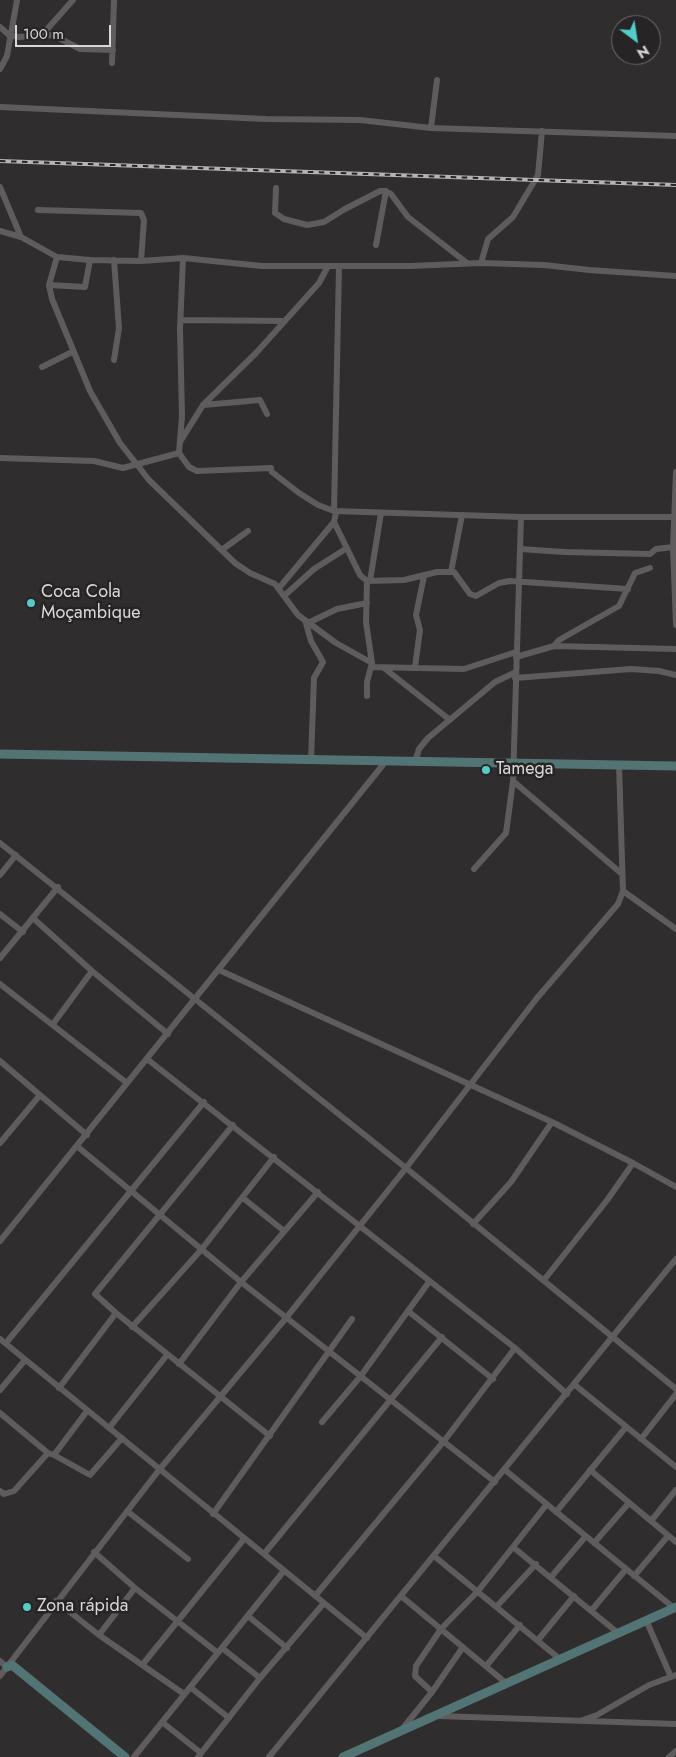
<!DOCTYPE html>
<html>
<head>
<meta charset="utf-8">
<style>
  body { margin:0 }
  #map { position:relative; width:676px; height:1757px; overflow:hidden; background:#302d2e; font-family:Jost,sans-serif }
  canvas { display:block }
  .north { position:absolute; left:611px; top:15px; width:50px; height:50px; box-sizing:border-box; background:#262424; border:1px solid #6e6c6c; border-radius:50%; rotate:149deg; font-size:14px; font-weight:700; line-height:20px; text-align:center; color:#d9d7d7 }
  .north::after { content:''; display:block; margin:auto; width:18px; height:22px; background:#54cdc8; clip-path:polygon(50% 0,100% 100%,50% 72%,0 100%) }
  .scale { position:absolute; left:15px; top:25px; width:96px; height:22px; box-sizing:border-box; border:2px solid #d9d7d7; border-top:0; padding-left:6px; font-size:15px; line-height:18px; white-space:nowrap; color:#d9d7d7; -webkit-text-stroke:4px #262424; paint-order:stroke }
</style>
</head>
<body>
<div id="map">
<canvas width="676" height="1757"></canvas>
<div class="north">N</div>
<div class="scale">100 m</div>
</div>
<script>
const context = document.querySelector('canvas').getContext('2d');
context.lineJoin = 'round';
function poly(rows) {
  const path = new Path2D();
  for (const r of rows) {
    path.moveTo(r[0], r[1]);
    for (let i = 2; i < r.length; i += 2) path.lineTo(r[i], r[i + 1]);
  }
  return path;
}
function strokePath(path, color, width, dash) {
  context.strokeStyle = color;
  context.lineWidth = width;
  context.lineCap = dash ? 'butt' : 'round';
  context.setLineDash(dash || []);
  context.stroke(path);
}
function label(font, color, halo, rows, align = 'center') {
  context.font = font + ' Jost,sans-serif';
  context.lineWidth = 5;
  context.setLineDash([]);
  context.textBaseline = 'middle';
  context.strokeStyle = halo;
  context.fillStyle = color;
  for (const [text, x, y, turn = 0] of rows) {
    context.save();
    context.translate(x, y);
    context.rotate((+turn || 0) * Math.PI / 180);
    context.textAlign = isNaN(turn) ? turn : align;
    if (halo) context.strokeText(text, 0, 0);
    context.fillText(text, 0, 0);
    context.restore();
  }
}
strokePath(poly([
  [0,27,9,35,19,37,53,35,80,49,113,50],
  [42,35,73,0],
  [112,63,114,0],
  [0,69,7,56,17,0],
  [0,107,266,119,360,120,431,128,676,136],
  [431,128,437,80],
  [0,187,21,237],
  [276,188,275,213,284,219,307,225,324,222,345,209,380,191,386,191,391,194,408,217,467,263],
  [38,210,141,213,144,220,141,261],
  [0,231,21,237,57,257,90,260,141,261,183,258,262,266,411,266,481,263,544,265,589,270,676,276],
  [376,245,386,191],
  [57,257,49,285,52,299,90,391,120,443,149,480,235,563,250,573,275,584,298,615,336,643,372,663],
  [183,258,180,329,182,416,179,453,189,467,197,471,271,468],
  [114,260,119,328,114,360],
  [481,263,488,239,513,217,538,175,542,131],
  [339,266,334,511,521,517,673,517],
  [49,285,85,287,90,260],
  [181,320,285,321],
  [42,367,72,352],
  [203,405,260,400,267,414],
  [180,442,203,405,256,353,319,283,328,266],
  [0,458,94,461,123,468,179,453],
  [272,472,299,493,318,505,334,511],
  [676,472,673,547,676,625],
  [521,517,513,781,622,874],
  [334,522,360,575,367,581,404,580,437,572,454,572,470,594,476,596,499,583,510,581,628,589],
  [223,549,248,531],
  [520,549,565,552,650,554,656,549,673,547],
  [451,572,462,515],
  [370,581,381,513],
  [279,588,334,522,336,512],
  [284,596,314,569,347,548],
  [305,620,311,641,323,662,314,678,311,760],
  [308,623,337,609,367,603],
  [554,646,559,640,619,606,635,573,650,568],
  [516,657,554,646,675,649],
  [371,667,464,669,516,652],
  [415,667,420,630,416,615,424,576],
  [384,668,450,720],
  [515,678,631,669,659,671,676,675],
  [367,696,367,682,372,663,366,622,367,581],
  [415,762,419,749,428,738,495,682,516,672],
  [0,843,406,1168,676,1389],
  [474,869,506,833,513,781],
  [0,875,16,855],
  [623,891,676,929],
  [0,914,23,932],
  [34,919,92,971,168,1034],
  [0,958,58,887],
  [219,970,552,1122,633,1163,676,1187],
  [0,984,127,1083],
  [53,1024,92,971],
  [147,1059,515,1348,567,1394],
  [0,1061,87,1135],
  [233,1125,95,1294,116,1313,270,1436],
  [0,1143,40,1095],
  [78,1147,241,1282,495,1482],
  [243,1198,284,1231],
  [473,1224,511,1182,552,1122],
  [0,1241,386,761],
  [544,1280,608,1199,633,1163],
  [408,1311,493,1379],
  [132,1327,201,1250,274,1157],
  [0,1339,367,1638],
  [6,1343,204,1102],
  [179,1364,241,1282,318,1192],
  [575,1385,676,1467],
  [59,1388,116,1313],
  [0,1390,25,1360],
  [0,1413,48,1453],
  [322,1422,360,1377,429,1282],
  [109,1428,167,1355],
  [641,1439,676,1394],
  [54,1455,90,1475,122,1438],
  [505,1470,674,1608],
  [590,1470,676,1542],
  [0,1491,4,1494,14,1491,48,1453,54,1455,87,1411],
  [127,1511,188,1559],
  [556,1512,626,1427],
  [213,1514,352,1319],
  [651,1521,676,1490],
  [594,1543,628,1504],
  [513,1547,618,1633],
  [94,1552,135,1588,218,1653],
  [264,1554,442,1337],
  [434,1556,561,1660],
  [634,1576,668,1536],
  [551,1577,586,1536],
  [315,1596,444,1441,515,1348],
  [401,1596,506,1683],
  [56,1601,99,1635,184,1694],
  [497,1606,536,1564],
  [591,1611,626,1569],
  [248,1616,287,1648],
  [646,1620,671,1677],
  [99,1635,135,1588],
  [538,1640,574,1596],
  [222,1648,260,1678],
  [0,1661,7,1667],
  [143,1664,244,1539],
  [487,1665,520,1625],
  [0,1676,159,1470,286,1318,406,1168,537,998,618,904,623,891,619,765],
  [190,1687,229,1718],
  [432,1692,463,1647],
  [438,1716,676,1724],
  [583,1720,597,1715,649,1685,676,1675],
  [162,1722,201,1753],
  [403,1728,432,1692,415,1676,416,1666,441,1629,478,1591,547,1504],
  [134,1757,283,1572],
  [198,1757,260,1678,324,1603],
  [269,1757,676,1259],
  [669,1757,676,1751]
]), '#605c5d', 6);
strokePath(poly([
  [0,754,676,766],
  [7,1667,12,1665,125,1757],
  [343,1757,676,1607]
]), '#537474', 9);
const rail = poly([
  [0,161,676,185]
]);
strokePath(rail, '#b6b4b4', 4);
strokePath(rail, '#262424', 2, [5.5]);
for (const [x, y, r, color] of [
  [31,603,5,"#54cdc8"],
  [486,770,5,"#54cdc8"],
  [27,1607,5,"#54cdc8"]
]) {
  const dot = new Path2D();
  dot.arc(x, y, r, 0, 2 * Math.PI);
  context.fillStyle = color;
  context.fill(dot);
  strokePath(dot, '#262424', 2);
}
label('18px', '#d9d7d7', '#262424', [
  ["Coca Cola",41,593],
  ["Moçambique",41,614],
  ["Tamega",496,770],
  ["Zona rápida",37,1607]
], 'left');
</script>
</body>
</html>
